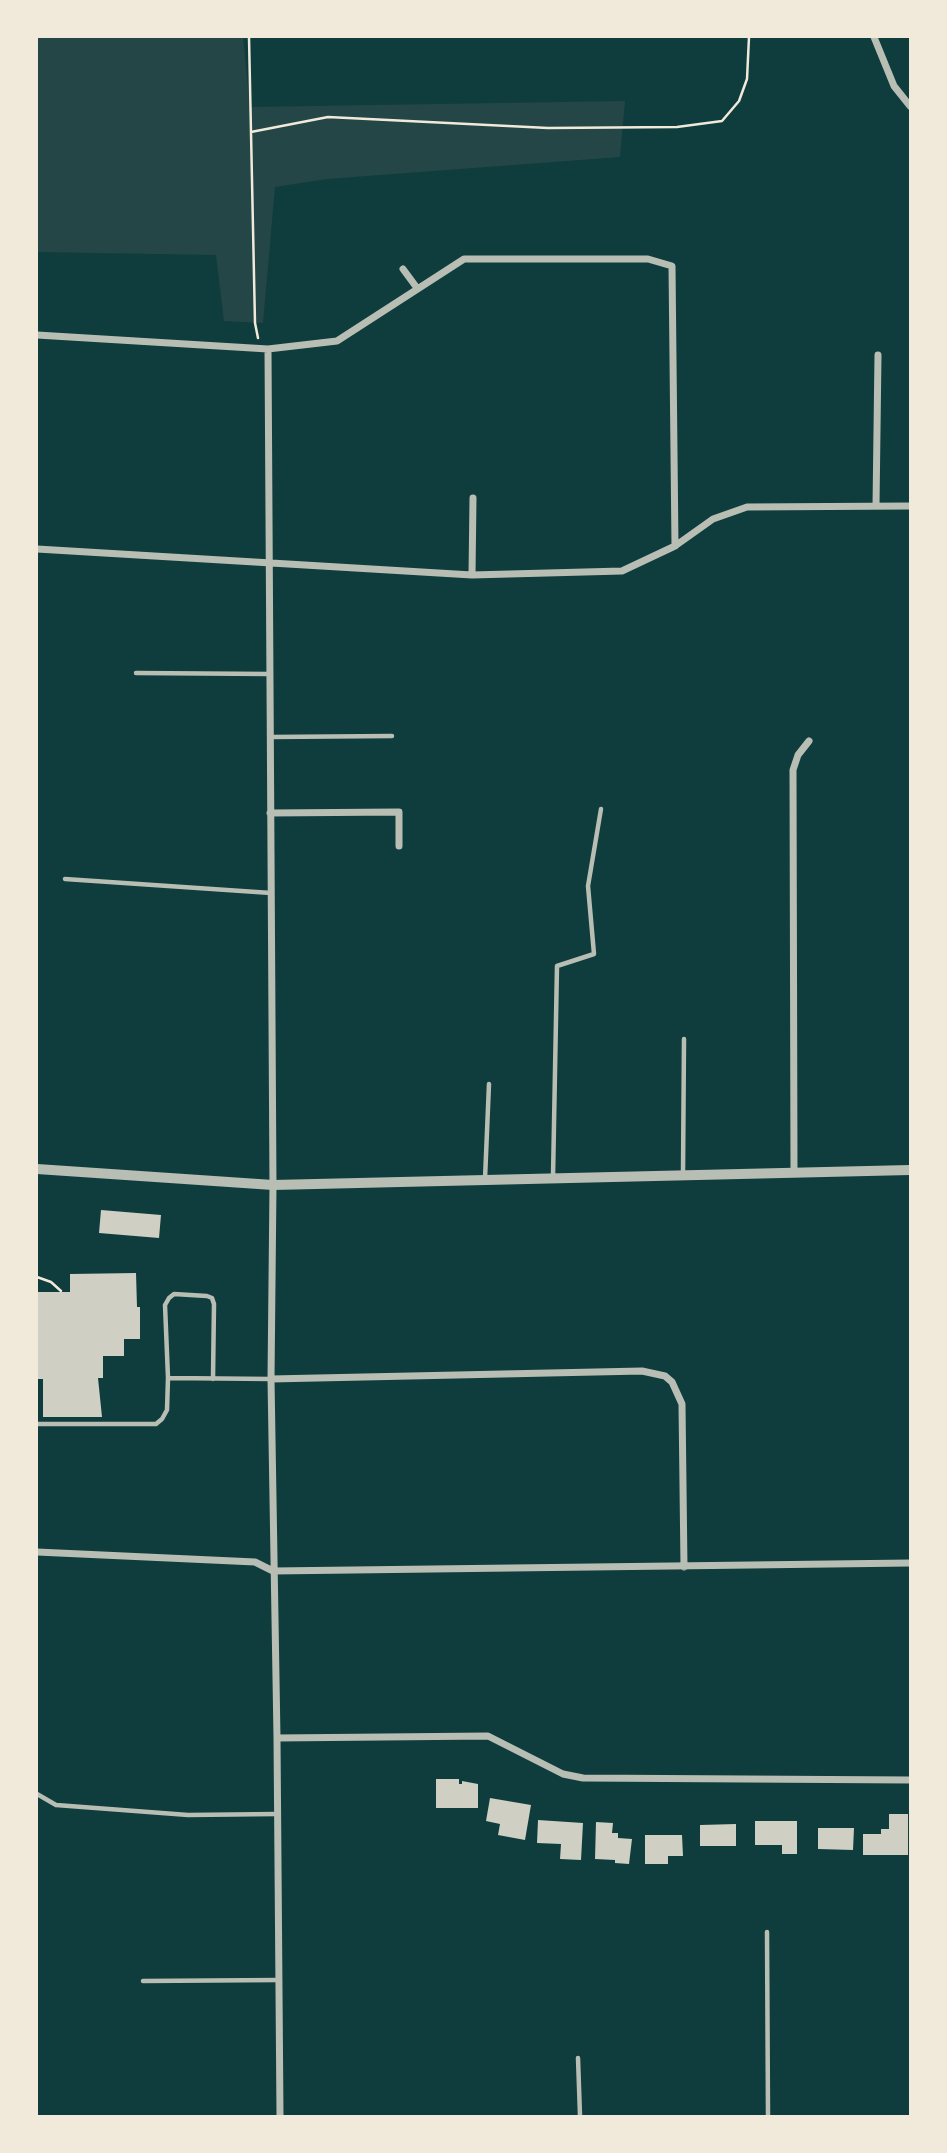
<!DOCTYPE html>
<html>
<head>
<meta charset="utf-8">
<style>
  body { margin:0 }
  #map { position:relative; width:947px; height:2153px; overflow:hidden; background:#0f3d3e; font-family:"Alegreya Sans",sans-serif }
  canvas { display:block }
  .frame { position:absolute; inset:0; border:38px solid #f1e9da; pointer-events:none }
</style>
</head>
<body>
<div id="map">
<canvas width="947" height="2153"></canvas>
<div class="frame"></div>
</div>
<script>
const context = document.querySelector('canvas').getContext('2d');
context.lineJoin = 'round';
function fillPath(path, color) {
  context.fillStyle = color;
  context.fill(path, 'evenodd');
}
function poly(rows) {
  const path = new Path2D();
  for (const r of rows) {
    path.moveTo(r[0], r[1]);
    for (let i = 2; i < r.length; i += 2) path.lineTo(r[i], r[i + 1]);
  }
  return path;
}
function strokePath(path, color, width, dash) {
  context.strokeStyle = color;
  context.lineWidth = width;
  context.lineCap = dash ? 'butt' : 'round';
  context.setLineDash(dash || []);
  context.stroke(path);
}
fillPath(poly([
  [37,37,243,37,250,107,625,101,620,157,327,179,275,187,263,323,224,321,216,255,37,252]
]), '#244646');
fillPath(poly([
  [101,1210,161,1215,159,1238,99,1233],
  [136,1273,137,1307,140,1307,140,1339,124,1339,124,1356,103,1356,103,1378,98,1378,102,1417,43,1417,43,1379,37,1379,37,1292,70,1292,70,1274],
  [436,1779,459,1779,459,1784,462,1784,462,1781,478,1784,478,1808,436,1808],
  [490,1798,531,1805,525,1840,498,1835,500,1824,486,1821],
  [889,1814,908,1814,908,1855,863,1855,863,1834,881,1834,881,1829,889,1829],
  [538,1820,583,1823,581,1860,560,1859,561,1844,537,1843],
  [755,1821,797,1821,797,1854,782,1854,782,1845,755,1845],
  [596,1822,613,1823,612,1833,618,1833,618,1838,632,1839,629,1864,615,1863,615,1860,595,1859],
  [736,1824,736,1846,700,1846,700,1825],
  [818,1828,854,1828,853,1850,818,1849],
  [645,1835,682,1835,683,1856,668,1856,668,1864,645,1864]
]), '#cfcfc3');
strokePath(poly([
  [249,37,255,323,258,338],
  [251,132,328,117,548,128,677,127,722,121,739,101,747,79,749,37],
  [37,1277,51,1282,61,1291]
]), '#f1e9da', 2.5);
strokePath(poly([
  [136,673,269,674],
  [271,737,392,736],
  [65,879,271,893],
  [683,1174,684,1039],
  [553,1177,557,966,594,954,588,886,601,809],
  [485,1179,489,1084],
  [168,1378,271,1379],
  [37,1424,156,1424,162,1419,167,1410,168,1378,165,1305,169,1298,174,1294,207,1296,212,1298,214,1304,213,1379],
  [37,1794,56,1805,188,1815,277,1814],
  [767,1932,768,2116],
  [143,1981,279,1980],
  [578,2058,580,2116]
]), '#b8beb3', 4.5);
strokePath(poly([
  [874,37,894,86,910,106],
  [403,269,417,288],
  [37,335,268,349,337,341,464,259,648,259,672,266,675,546],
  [268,349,273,1185,271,1379,277,1738,280,2116],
  [876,506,878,355],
  [37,549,472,575,622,571,675,546,713,519,747,507,910,506],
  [472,575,473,498],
  [270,813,399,812,399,846],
  [794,1172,793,770,798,755,809,741],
  [271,1379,642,1371,665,1376,672,1382,682,1404,684,1567],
  [37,1552,255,1562,273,1571,910,1563],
  [277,1738,488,1736,563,1774,583,1778,910,1780]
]), '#b8beb3', 7);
strokePath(poly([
  [37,1169,273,1185,910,1170]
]), '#b8beb3', 10);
</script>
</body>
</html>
